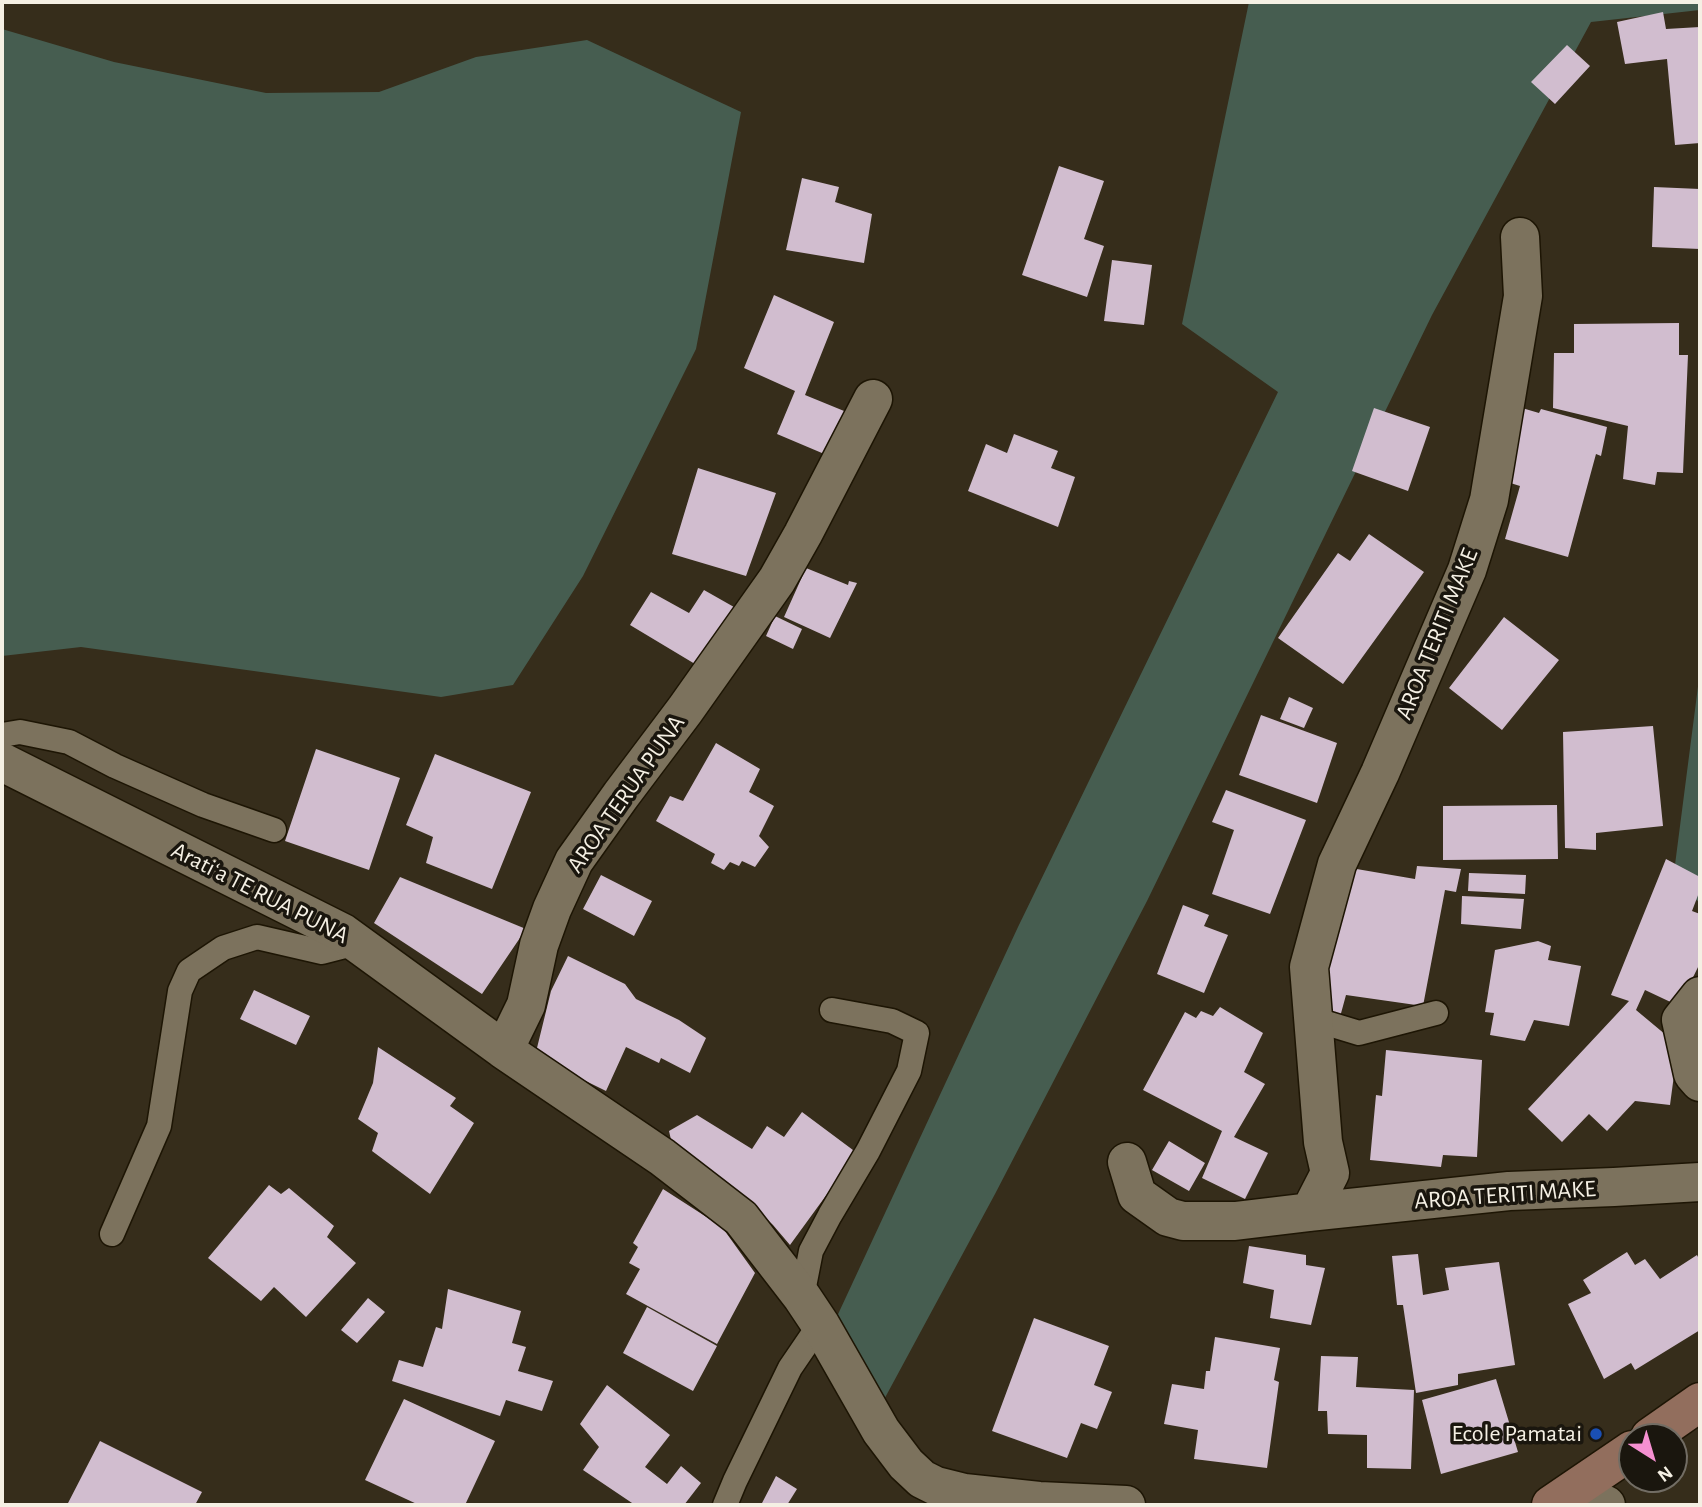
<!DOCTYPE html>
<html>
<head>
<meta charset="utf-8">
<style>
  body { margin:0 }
  #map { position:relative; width:1702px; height:1507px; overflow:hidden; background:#362d1b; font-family:"Alegreya Sans",sans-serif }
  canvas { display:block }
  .frame { position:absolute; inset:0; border:4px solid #f5f0e4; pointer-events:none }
  .north { position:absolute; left:1618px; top:1423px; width:70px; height:70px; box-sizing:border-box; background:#1a160e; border:2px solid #726d64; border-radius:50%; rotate:143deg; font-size:19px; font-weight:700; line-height:28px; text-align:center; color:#f5f0e4 }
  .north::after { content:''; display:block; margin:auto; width:24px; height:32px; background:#f590d1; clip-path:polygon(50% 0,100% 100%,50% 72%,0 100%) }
</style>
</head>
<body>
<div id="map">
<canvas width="1702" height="1507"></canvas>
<div class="frame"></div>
<div class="north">N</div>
</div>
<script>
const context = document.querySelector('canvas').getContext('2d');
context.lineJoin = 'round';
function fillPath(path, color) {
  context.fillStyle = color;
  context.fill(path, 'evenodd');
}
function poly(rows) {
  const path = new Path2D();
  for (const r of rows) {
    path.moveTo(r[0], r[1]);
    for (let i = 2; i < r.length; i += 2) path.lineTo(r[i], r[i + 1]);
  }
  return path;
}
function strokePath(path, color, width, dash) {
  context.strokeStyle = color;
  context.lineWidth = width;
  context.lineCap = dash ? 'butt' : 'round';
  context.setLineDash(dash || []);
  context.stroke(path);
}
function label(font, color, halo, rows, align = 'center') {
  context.font = font + ' "Alegreya Sans",sans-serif';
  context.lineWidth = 7;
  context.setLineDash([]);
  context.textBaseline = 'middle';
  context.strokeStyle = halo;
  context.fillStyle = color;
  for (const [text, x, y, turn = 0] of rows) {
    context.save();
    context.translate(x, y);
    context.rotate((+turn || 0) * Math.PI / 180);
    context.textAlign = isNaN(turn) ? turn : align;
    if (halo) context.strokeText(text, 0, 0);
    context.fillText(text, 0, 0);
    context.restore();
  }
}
fillPath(poly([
  [1249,2,1700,2,1700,10,1591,22,1432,315,1147,901,995,1194,880,1407,833,1325,1018,927,1278,392,1182,324],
  [2,29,114,62,266,93,379,92,476,57,587,40,741,112,696,349,583,576,513,685,441,697,81,647,2,656],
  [1700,671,1700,902,1672,888]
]), '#465d50');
fillPath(poly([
  [1663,12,1666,29,1700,27,1700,143,1675,145,1667,59,1625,64,1617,22],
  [1567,45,1590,66,1555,104,1531,82],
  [1059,166,1104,181,1084,239,1104,246,1087,297,1022,275],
  [802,178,839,187,835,202,872,214,864,263,786,250],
  [1654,187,1700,189,1700,249,1652,247],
  [1112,260,1152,265,1144,325,1104,321],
  [774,295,834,322,805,395,849,413,829,456,777,434,795,391,744,368],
  [1679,323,1679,355,1688,355,1683,473,1657,472,1655,485,1623,479,1628,426,1553,408,1554,353,1574,353,1574,324],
  [1374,408,1430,427,1408,491,1352,471],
  [1522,408,1539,413,1541,409,1607,427,1601,456,1596,454,1568,557,1505,539,1520,486,1504,481],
  [1014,434,1058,451,1051,468,1075,477,1058,527,968,491,986,444,1007,453],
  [698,468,776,493,746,576,672,554],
  [1369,534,1424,572,1343,684,1278,638,1338,553,1350,561],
  [806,568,848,585,849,581,857,583,830,638,784,617],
  [704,590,741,611,705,670,630,625,651,592,689,613],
  [775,616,802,629,793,649,766,636],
  [1504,617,1559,660,1502,730,1449,688],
  [1289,697,1313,708,1304,728,1280,719],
  [1261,715,1337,743,1317,803,1239,775],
  [1653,726,1663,826,1596,833,1596,850,1565,848,1563,732],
  [716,743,760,769,749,792,774,806,759,836,769,847,755,867,742,861,739,866,730,862,724,870,711,863,715,854,656,821,670,796,683,801],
  [316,749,400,778,369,870,285,841],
  [435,754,531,792,492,889,426,863,433,837,406,825],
  [1226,790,1306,820,1270,914,1212,894,1234,830,1212,822],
  [1557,805,1558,859,1443,860,1443,806],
  [1666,859,1700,877,1700,890,1692,911,1700,914,1700,963,1679,1006,1645,990,1636,1010,1678,1045,1670,1105,1635,1101,1607,1131,1589,1114,1562,1142,1528,1109,1629,1001,1611,995],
  [1417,866,1461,869,1456,892,1445,890,1423,1006,1346,995,1340,1017,1318,1020,1345,867,1415,879],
  [1469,873,1526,875,1525,894,1468,891],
  [601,875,652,901,634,936,583,909],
  [400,877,526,929,482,994,374,923],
  [1462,896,1524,899,1521,929,1461,924],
  [1183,905,1209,915,1204,926,1228,935,1204,993,1157,974],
  [1538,941,1551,946,1548,960,1581,966,1569,1026,1534,1020,1525,1041,1490,1035,1494,1013,1485,1012,1495,950],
  [568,956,625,984,636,999,679,1020,706,1038,690,1073,661,1058,659,1063,626,1047,606,1091,535,1056,551,991],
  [254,990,310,1016,296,1045,240,1019],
  [1220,1007,1263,1033,1244,1072,1265,1084,1234,1137,1268,1153,1245,1199,1202,1178,1222,1131,1143,1090,1185,1012,1196,1018,1201,1011,1213,1016],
  [378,1047,456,1098,450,1106,474,1123,430,1194,372,1151,378,1133,358,1119,373,1083],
  [1386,1050,1482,1060,1477,1157,1443,1155,1441,1167,1370,1160,1376,1095,1382,1096],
  [802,1112,857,1153,790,1245,773,1225,739,1193,674,1153,669,1131,697,1115,752,1149,767,1126,784,1137],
  [1169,1141,1205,1163,1189,1191,1152,1170],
  [269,1185,281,1194,289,1188,334,1226,327,1237,356,1263,306,1317,274,1287,261,1301,208,1258],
  [663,1189,722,1227,755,1273,717,1344,626,1294,640,1269,629,1263,638,1247,633,1243],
  [1249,1246,1306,1255,1306,1265,1325,1268,1311,1325,1270,1318,1274,1290,1243,1283],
  [1627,1252,1635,1265,1645,1259,1660,1279,1697,1255,1700,1261,1700,1330,1635,1370,1631,1363,1604,1379,1568,1304,1591,1293,1583,1280],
  [1418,1254,1423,1295,1449,1290,1445,1268,1499,1262,1515,1365,1458,1374,1458,1385,1416,1393,1403,1305,1397,1305,1392,1256],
  [448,1289,521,1311,512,1343,526,1347,518,1371,553,1381,542,1411,506,1400,500,1416,392,1381,399,1360,423,1367,436,1327,442,1329],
  [368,1298,385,1312,357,1343,341,1330],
  [647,1307,717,1346,693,1391,623,1353],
  [1034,1318,1109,1346,1094,1385,1112,1392,1097,1429,1081,1423,1067,1458,992,1431],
  [1215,1337,1280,1348,1274,1380,1279,1382,1267,1468,1194,1459,1198,1430,1164,1424,1172,1384,1204,1389,1206,1371,1210,1371],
  [1321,1356,1358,1357,1356,1387,1414,1390,1411,1469,1367,1468,1367,1435,1328,1434,1327,1411,1318,1411],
  [1496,1379,1518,1452,1441,1474,1422,1400],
  [607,1385,670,1435,645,1467,667,1484,681,1466,701,1483,684,1505,635,1505,583,1470,599,1447,580,1424],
  [404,1399,495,1441,465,1505,419,1505,365,1480],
  [100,1441,202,1492,195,1505,67,1505],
  [776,1476,797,1489,787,1505,761,1505]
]), '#d1bdcf');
const lane = poly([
  [2,735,20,732,69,742,115,766,203,805,274,830],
  [1313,1019,1359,1033,1436,1013],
  [112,1234,159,1126,180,991,189,971,223,948,257,937,322,952,357,943],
  [802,1297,811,1251,830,1215,868,1151,909,1071,917,1033,892,1021,832,1010],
  [725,1505,735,1481,790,1368,820,1324]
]);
const street = poly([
  [873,399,803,534,777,580,685,710,621,795,574,861,552,909,539,945,526,1005,504,1050,662,1157,741,1218,802,1297,820,1324,881,1431,906,1464,922,1479,936,1486,964,1493,1039,1501,1126,1505],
  [2,762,343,933,504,1050],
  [1700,996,1681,1020,1693,1074,1700,1082],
  [1127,1162,1137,1195,1168,1217,1183,1221,1235,1221,1310,1212,1509,1191,1614,1187,1700,1182],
  [1310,1212,1330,1173,1323,1142,1309,967,1337,864,1380,773,1467,570,1489,500,1523,296,1520,237],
  [1573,1491,1606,1505]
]);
const secondary = poly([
  [1650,1437,1700,1402],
  [1551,1505,1632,1450]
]);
strokePath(lane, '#1d1504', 27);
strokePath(street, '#1d1504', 41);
strokePath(secondary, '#1d1504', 41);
strokePath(lane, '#7c725d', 24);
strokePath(street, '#7c725d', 38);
strokePath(secondary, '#926e5d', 38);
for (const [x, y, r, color] of [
  [1596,1434,7,"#1a4fb4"]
]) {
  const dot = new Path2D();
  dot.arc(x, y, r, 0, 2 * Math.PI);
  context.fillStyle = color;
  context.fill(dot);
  strokePath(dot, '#1a160e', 2.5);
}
label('24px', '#f5f0e4', '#1a160e', [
  ["AROA TERITI MAKE",1437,634,-68],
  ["AROA TERUA PUNA",626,794,-55],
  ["Aratiʻa TE RUA PUNA",260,893,27],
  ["AROA TERITI MAKE",1505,1195,-4]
]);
label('24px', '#f5f0e4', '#1a160e', [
  ["Ecole Pamatai",1582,1434]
], 'right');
</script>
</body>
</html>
